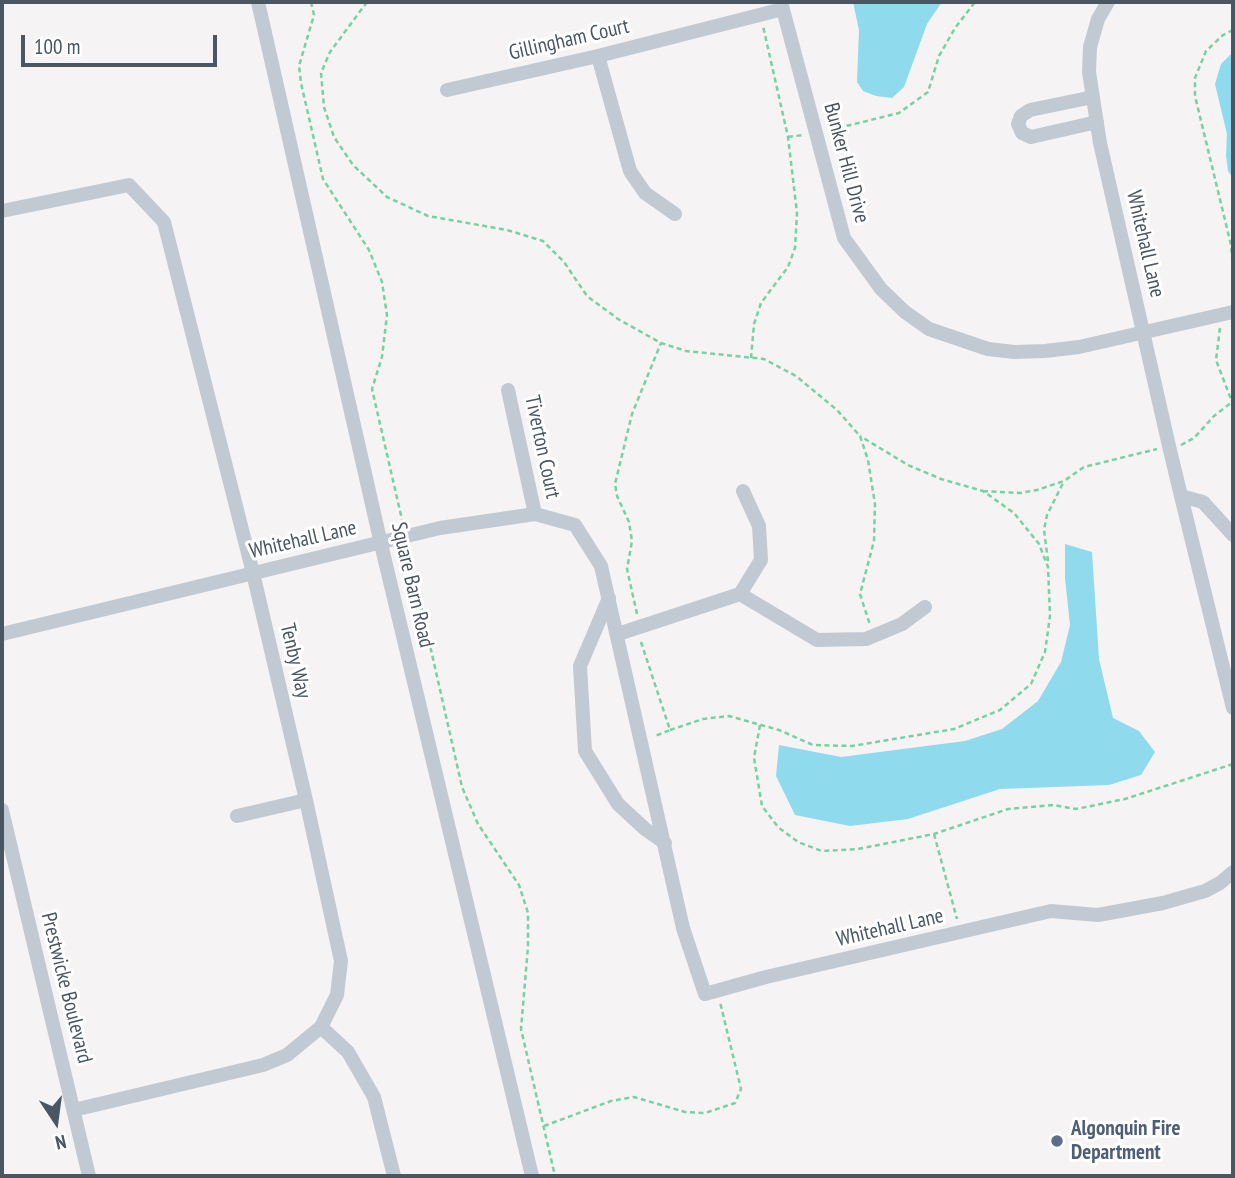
<!DOCTYPE html>
<html>
<head>
<meta charset="utf-8">
<style>
  body { margin:0 }
  #map { position:relative; width:1235px; height:1178px; overflow:hidden; background:#f5f3f3; font-family:"PT Sans Narrow",sans-serif }
  canvas { display:block }
  .frame { position:absolute; inset:0; border:4px solid #4a5661; pointer-events:none }
  .north { position:absolute; left:21px; top:1087px; width:70px; height:70px; -webkit-text-stroke:5px #fff; paint-order:stroke; rotate:167deg; font-size:19px; font-weight:700; line-height:28px; text-align:center; color:#4a5661 }
  .north::after { content:''; display:block; margin:auto; width:24px; height:32px; background:#4a5661; clip-path:polygon(50% 0,100% 100%,50% 72%,0 100%) }
  .scale { position:absolute; left:21px; top:35px; width:196px; height:32px; box-sizing:border-box; border:4px solid #4a5661; border-top:0; padding-left:9px; font-size:21px; line-height:24px; white-space:nowrap; color:#4a5661; -webkit-text-stroke:5px #fff; paint-order:stroke }
</style>
</head>
<body>
<div id="map">
<canvas width="1235" height="1178"></canvas>
<div class="frame"></div>
<div class="north">N</div>
<div class="scale">100 m</div>
</div>
<script>
const context = document.querySelector('canvas').getContext('2d');
context.lineJoin = 'round';
function fillPath(path, color) {
  context.fillStyle = color;
  context.fill(path, 'evenodd');
}
function poly(rows) {
  const path = new Path2D();
  for (const r of rows) {
    path.moveTo(r[0], r[1]);
    for (let i = 2; i < r.length; i += 2) path.lineTo(r[i], r[i + 1]);
  }
  return path;
}
function strokePath(path, color, width, dash) {
  context.strokeStyle = color;
  context.lineWidth = width;
  context.lineCap = dash ? 'butt' : 'round';
  context.setLineDash(dash || []);
  context.stroke(path);
}
function label(font, color, halo, rows, align = 'center') {
  context.font = font + ' "PT Sans Narrow",sans-serif';
  context.lineWidth = 6;
  context.setLineDash([]);
  context.textBaseline = 'middle';
  context.strokeStyle = halo;
  context.fillStyle = color;
  for (const [text, x, y, turn = 0] of rows) {
    context.save();
    context.translate(x, y);
    context.rotate((+turn || 0) * Math.PI / 180);
    context.textAlign = isNaN(turn) ? turn : align;
    if (halo) context.strokeText(text, 0, 0);
    context.fillText(text, 0, 0);
    context.restore();
  }
}
fillPath(poly([
  [853,2,942,2,927,24,904,87,892,98,876,96,863,91,857,82,859,30],
  [1233,52,1233,178,1228,171,1226,155,1227,134,1215,84,1221,64],
  [1065,544,1092,552,1099,659,1113,718,1139,731,1155,752,1141,775,1109,785,1000,789,908,819,850,826,795,815,776,776,779,745,841,757,965,741,1002,729,1038,701,1061,662,1070,625,1065,578]
]), '#90daee');
strokePath(poly([
  [311,2,314,15,299,66,301,83,323,179,369,250,382,282,387,315,382,357,372,389,403,524],
  [367,2,330,52,321,73,324,107,334,137,353,165,387,197,428,216,507,230,543,241,564,262,587,296,618,319,661,343,686,351,764,359,796,376,837,410,860,436,868,460,875,504,874,541,860,594,870,625],
  [1233,30,1223,35,1206,51,1195,78,1195,96,1231,245,1233,268],
  [830,130,899,113,928,92,939,56,955,28,975,2],
  [788,137,803,135],
  [1220,328,1216,360,1232,402],
  [751,358,754,324,761,303,788,267,795,248,797,213,788,137,763,26],
  [1181,445,1194,438,1214,416,1232,402],
  [983,491,1020,493,1037,490,1064,481,1084,467,1157,449],
  [408,548,462,787,478,824,519,885,528,913,528,947,521,1029,555,1176],
  [1048,561,1044,530,1047,515,1064,481],
  [637,614,627,569,632,541,629,522,617,496,615,484,632,414,661,343],
  [641,642,670,730,655,736],
  [760,725,754,758,762,806,778,827,798,842,822,851,858,849,934,834,1008,809,1053,805,1076,809,1125,799,1233,764],
  [670,730,703,719,729,716,779,730,813,745,852,746,954,729,1000,710,1031,684,1045,652,1050,616,1048,567,1039,544,1014,513,983,491,941,479,908,465,860,436],
  [934,834,957,919],
  [544,1126,611,1101,634,1097,685,1112,705,1113,735,1103,741,1089,720,1002]
]), '#7ad0a6', 2.5, [5, 3.5]);
strokePath(poly([
  [258,2,381,544,532,1176],
  [781,2,844,238,881,289,905,312,929,329,988,349,1014,352,1045,351,1079,347,1233,312],
  [1108,2,1098,19,1090,47,1089,72,1100,143,1169,446,1181,496,1203,502,1233,535],
  [598,56,630,171,645,193,675,214],
  [447,90,598,56,783,9],
  [1093,97,1030,110,1021,116,1018,124,1022,133,1031,137,1097,122],
  [2,211,129,185,164,222,253,573,306,800,341,961,337,995,321,1027,287,1055,263,1065,74,1110],
  [508,390,535,514],
  [1181,496,1233,708],
  [740,594,817,640,866,639,902,624,925,607],
  [609,598,580,666,585,751,618,804,645,829,665,843],
  [2,634,440,528,535,514,575,525,601,566,683,928,705,994,766,977,1051,911,1098,915,1163,903,1205,891,1220,883,1233,872],
  [618,634,740,594,761,560,759,526,743,491],
  [2,810,89,1176],
  [237,816,306,800],
  [321,1027,348,1052,374,1097,394,1176]
]), '#c1cad2', 14);
for (const [x, y, r, color] of [
  [1057,1141,7,"#5c6f8a"]
]) {
  const dot = new Path2D();
  dot.arc(x, y, r, 0, 2 * Math.PI);
  context.fillStyle = color;
  context.fill(dot);
  strokePath(dot, '#fff', 2.5);
}
label('21px', '#4a5661', '#fff', [
  ["Gillingham Court",569,40,-13],
  ["Bunker Hill Drive",846,163,75],
  ["Whitehall Lane",1145,244,77],
  ["Tiverton Court",542,447,78],
  ["Whitehall Lane",303,540,-13],
  ["Square Barn Road",412,585,77],
  ["Tenby Way",295,661,77],
  ["Whitehall Lane",890,928,-13],
  ["Prestwicke Boulevard",66,988,76]
]);
label('bold 21px', '#4e5e75', '#fff', [
  ["Algonquin Fire",1071,1129],
  ["Department",1071,1153]
], 'left');
</script>
</body>
</html>
